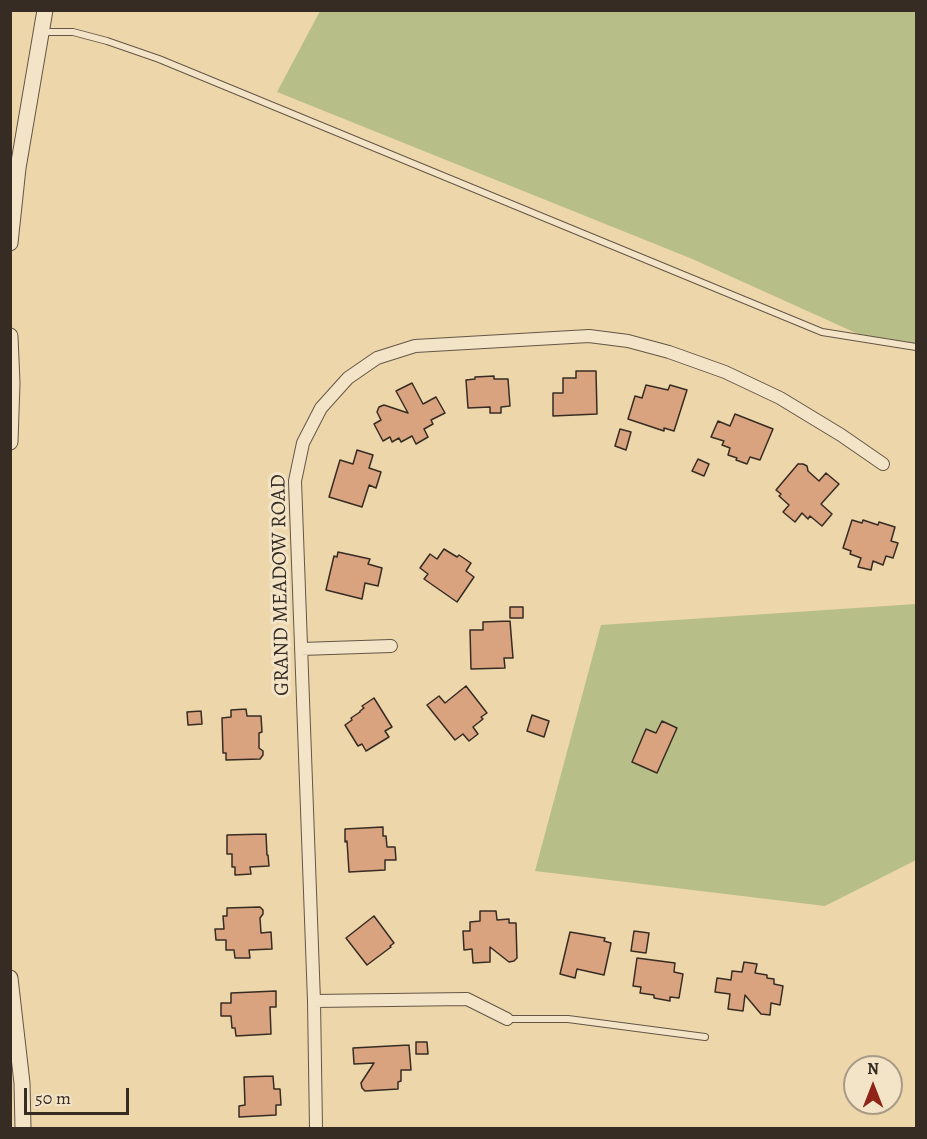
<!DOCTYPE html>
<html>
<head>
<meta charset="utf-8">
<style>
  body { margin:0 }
  #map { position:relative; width:927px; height:1139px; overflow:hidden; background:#ecd6aa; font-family:Alegreya,serif }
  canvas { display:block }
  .frame { position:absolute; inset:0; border:12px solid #362c23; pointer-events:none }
  .north { position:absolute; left:843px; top:1055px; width:60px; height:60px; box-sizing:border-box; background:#f3e4c8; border:2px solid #a79a86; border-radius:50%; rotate:0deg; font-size:16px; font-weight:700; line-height:24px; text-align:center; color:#362c23 }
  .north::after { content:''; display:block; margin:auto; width:21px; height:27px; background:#8f2418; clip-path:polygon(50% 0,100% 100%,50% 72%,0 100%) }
  .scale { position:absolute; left:24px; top:1088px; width:105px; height:27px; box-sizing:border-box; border:3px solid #362c23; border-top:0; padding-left:8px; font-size:18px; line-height:21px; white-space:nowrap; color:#362c23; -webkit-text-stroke:4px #f3e4c8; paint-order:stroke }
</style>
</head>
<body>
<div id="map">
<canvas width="927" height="1139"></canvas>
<div class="frame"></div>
<div class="north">N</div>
<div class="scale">50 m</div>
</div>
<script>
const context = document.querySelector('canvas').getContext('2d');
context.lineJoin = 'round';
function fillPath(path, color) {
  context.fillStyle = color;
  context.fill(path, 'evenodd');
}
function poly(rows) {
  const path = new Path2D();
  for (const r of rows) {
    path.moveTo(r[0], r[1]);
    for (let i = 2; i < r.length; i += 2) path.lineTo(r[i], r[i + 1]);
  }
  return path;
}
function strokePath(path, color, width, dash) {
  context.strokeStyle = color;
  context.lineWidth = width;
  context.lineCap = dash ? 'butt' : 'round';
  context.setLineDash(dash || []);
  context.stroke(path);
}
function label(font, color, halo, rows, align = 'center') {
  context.font = font + ' Alegreya,serif';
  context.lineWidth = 6;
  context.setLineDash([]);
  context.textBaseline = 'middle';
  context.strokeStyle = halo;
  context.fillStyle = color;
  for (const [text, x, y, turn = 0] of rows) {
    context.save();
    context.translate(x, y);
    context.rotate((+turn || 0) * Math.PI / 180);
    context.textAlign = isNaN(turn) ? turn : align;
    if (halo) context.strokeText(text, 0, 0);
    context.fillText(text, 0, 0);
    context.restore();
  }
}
fillPath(poly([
  [320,11,916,11,916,345,876,342,690,258,277,92],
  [916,604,916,860,825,906,535,871,601,625]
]), '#b8be88');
const building = poly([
  [576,371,596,371,597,414,553,416,553,393,563,393,563,378,576,378,576,371],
  [494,376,494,379,508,379,510,406,501,407,501,413,490,413,490,407,468,408,466,380,475,379,475,377,494,376],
  [412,383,423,404,436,397,445,413,431,420,433,424,424,429,428,437,416,444,412,436,401,442,399,438,392,442,390,437,383,441,374,424,381,420,377,412,379,407,384,405,408,413,396,391,412,383],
  [646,385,668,390,670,385,687,390,674,431,664,428,664,431,628,419,635,396,642,398,646,385],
  [735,414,773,429,760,460,750,457,747,464,736,460,737,458,728,455,730,448,722,445,724,441,711,437,718,421,730,426,735,414],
  [620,429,631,432,626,450,615,446,620,429],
  [357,450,373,455,369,468,381,472,376,488,369,485,362,507,329,497,340,460,353,464,357,450],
  [698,459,709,464,704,476,692,471,698,459],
  [798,464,803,464,807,466,808,471,819,481,826,473,839,484,821,504,832,514,822,526,810,516,808,519,802,513,795,522,783,512,789,505,779,496,781,494,776,490,798,464],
  [852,520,862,523,863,520,878,525,879,522,895,527,891,541,898,543,893,558,886,556,883,565,873,561,871,570,858,567,861,558,850,554,851,551,843,548,852,520],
  [444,549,457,557,459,555,471,563,466,571,474,577,457,602,424,579,428,574,420,568,430,554,437,559,444,549],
  [338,552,370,559,368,564,382,568,378,586,365,583,362,599,326,590,334,556,337,557,338,552],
  [510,607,523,607,523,618,510,618,510,607],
  [510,621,513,658,504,658,505,668,471,669,470,630,483,630,483,622,510,621],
  [466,686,487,713,481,717,483,719,473,727,478,734,469,741,463,734,455,740,427,705,439,696,445,703,466,686],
  [374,698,392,727,385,731,389,737,366,751,362,744,358,746,345,725,352,720,351,718,360,712,360,711,364,708,362,706,374,698],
  [246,709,247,716,261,716,262,732,259,733,259,748,263,751,263,755,260,759,226,760,226,753,223,753,222,718,231,717,231,710,246,709],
  [201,711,202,724,188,725,187,712,201,711],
  [532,715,549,721,544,737,527,731,532,715],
  [662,721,677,728,657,773,632,762,646,729,656,733,662,721],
  [383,827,383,836,386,836,387,847,395,847,396,860,385,860,385,870,349,872,347,841,345,842,345,829,383,827],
  [266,834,267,855,268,855,269,866,250,867,251,874,235,875,235,867,232,867,232,854,227,854,227,835,266,834],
  [260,907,263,910,263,914,260,918,261,933,271,932,272,949,249,950,250,958,235,958,234,950,226,950,226,940,216,940,215,929,224,929,223,916,227,916,227,908,260,907],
  [480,911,496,911,497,920,509,919,509,923,516,923,517,958,514,961,509,962,490,947,490,962,473,963,472,949,464,950,463,931,470,931,470,922,480,921,480,911],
  [374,916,394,943,390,946,391,947,367,965,346,938,374,916],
  [634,931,649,933,646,953,631,951,634,931],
  [570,932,605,938,604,941,611,943,604,975,577,969,575,978,560,974,570,932],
  [637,958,675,963,674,972,683,974,679,998,670,997,670,1001,654,998,654,995,640,993,641,987,633,986,637,958],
  [744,962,757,964,755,973,767,975,767,978,774,979,774,984,783,986,780,1005,771,1003,770,1015,761,1014,745,995,743,1011,728,1009,730,994,715,992,717,978,731,980,732,971,742,972,744,962],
  [276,991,276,1007,270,1007,271,1034,236,1036,235,1028,232,1028,231,1016,221,1016,221,1003,231,1003,231,993,276,991],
  [416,1042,427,1042,428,1054,416,1054,416,1042],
  [409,1045,411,1070,401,1070,401,1081,398,1082,398,1089,365,1091,362,1088,361,1083,374,1063,354,1064,353,1048,409,1045],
  [273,1076,274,1089,280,1089,281,1105,276,1105,276,1115,239,1117,239,1106,245,1105,244,1077,273,1076]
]);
fillPath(building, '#daa380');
strokePath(building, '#362c23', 1.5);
const service = poly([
  [42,32,73,32,107,41,159,59,822,332,916,347],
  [507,1019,568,1019,705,1037]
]);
const minor = poly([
  [301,649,391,646],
  [314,1001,467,999,507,1019],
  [316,1128,314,1001,295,481,303,443,321,408,348,378,377,358,415,346,589,336,628,341,669,352,725,372,780,398,841,435,883,464]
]);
const tertiary = poly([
  [10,243,18,168,45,10],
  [10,336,12,383,10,442],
  [10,978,22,1083,23,1128]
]);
strokePath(service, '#645645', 8);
strokePath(minor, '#645645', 14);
strokePath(tertiary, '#645645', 17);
strokePath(service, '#f3e4c8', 6);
strokePath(minor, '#f3e4c8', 12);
strokePath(tertiary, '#f3e4c8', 15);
label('21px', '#362c23', '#f3e4c8', [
  ["GRAND MEADOW ROAD",281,585,-91]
]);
</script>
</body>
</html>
